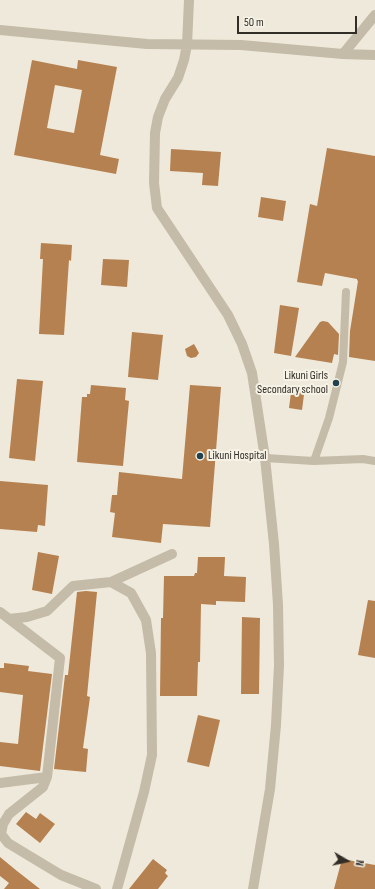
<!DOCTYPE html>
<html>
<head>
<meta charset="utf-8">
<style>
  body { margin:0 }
  #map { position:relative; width:375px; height:889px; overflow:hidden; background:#eee9da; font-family:"Sofia Sans Condensed",sans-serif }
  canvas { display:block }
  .north { position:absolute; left:327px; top:841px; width:40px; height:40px; -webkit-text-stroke:3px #f6f3e6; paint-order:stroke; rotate:99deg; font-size:11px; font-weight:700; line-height:16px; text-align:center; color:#322d27 }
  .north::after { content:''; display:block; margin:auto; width:14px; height:18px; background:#322d27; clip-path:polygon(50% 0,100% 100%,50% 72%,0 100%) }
  .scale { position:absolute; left:237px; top:16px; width:120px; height:18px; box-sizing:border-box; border:2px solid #322d27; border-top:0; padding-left:5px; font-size:12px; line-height:14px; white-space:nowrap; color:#322d27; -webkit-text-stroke:3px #f6f3e6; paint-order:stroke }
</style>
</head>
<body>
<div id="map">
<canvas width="375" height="889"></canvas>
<div class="north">N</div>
<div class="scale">50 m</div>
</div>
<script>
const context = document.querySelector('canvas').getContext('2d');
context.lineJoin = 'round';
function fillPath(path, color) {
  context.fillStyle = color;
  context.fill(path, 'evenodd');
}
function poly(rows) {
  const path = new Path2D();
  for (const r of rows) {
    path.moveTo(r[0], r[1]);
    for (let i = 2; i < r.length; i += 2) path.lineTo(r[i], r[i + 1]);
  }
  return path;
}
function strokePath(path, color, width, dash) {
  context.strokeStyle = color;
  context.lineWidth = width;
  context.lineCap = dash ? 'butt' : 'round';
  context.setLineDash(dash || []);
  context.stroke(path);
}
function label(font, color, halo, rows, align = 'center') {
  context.font = font + ' "Sofia Sans Condensed",sans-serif';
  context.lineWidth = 4;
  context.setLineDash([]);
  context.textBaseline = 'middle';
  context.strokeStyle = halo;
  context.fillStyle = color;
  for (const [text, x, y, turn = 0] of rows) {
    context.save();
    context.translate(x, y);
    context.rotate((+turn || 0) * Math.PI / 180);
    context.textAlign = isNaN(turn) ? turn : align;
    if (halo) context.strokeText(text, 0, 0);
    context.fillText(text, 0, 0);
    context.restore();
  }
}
fillPath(poly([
  [32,60,77,69,78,60,117,67,100,155,119,159,116,174,14,155],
  [55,85,82,90,74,133,47,128],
  [327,148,375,156,375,361,349,357,350,331,358,281,357,280,357,279,325,273,322,286,297,282,310,204,317,206],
  [171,149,221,152,218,186,202,185,203,173,170,171],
  [261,197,286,201,283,221,258,217],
  [41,243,72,245,71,261,69,260,64,335,39,334,43,259,40,259],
  [103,259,129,260,127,287,101,285],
  [280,305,299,308,291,356,274,353],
  [323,321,328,322,339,334,338,355,334,354,332,363,295,357,320,322],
  [132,332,163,335,158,380,128,377],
  [194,344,199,353,196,357,191,358,187,356,185,349],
  [17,379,43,381,35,461,9,458],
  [91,385,126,388,125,400,129,401,123,466,77,462,82,397,87,397,87,394,90,394],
  [190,385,221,387,210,527,163,524,161,543,112,537,115,513,110,512,112,495,117,495,119,472,182,479],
  [292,385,305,387,302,410,289,408],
  [0,481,48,485,45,526,38,525,37,532,0,529],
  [38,552,59,556,52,594,32,590],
  [198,557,225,557,224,576,246,577,245,602,216,601,216,605,201,604,200,662,198,662,197,696,160,696,161,618,163,618,164,576,194,576,195,573,197,573],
  [86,591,97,592,87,696,90,697,83,748,88,749,86,772,54,769,65,675,68,675,77,592],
  [368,600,375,601,375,658,358,655],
  [242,617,260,618,259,694,241,694],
  [4,663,29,666,28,671,52,674,40,771,0,766,0,742,18,744,23,695,0,692,0,668,4,668],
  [198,715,220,720,209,767,187,762],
  [26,812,36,819,40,813,55,824,40,843,16,824],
  [0,857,17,871,40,889,4,889,9,883,0,876],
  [153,859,167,870,165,873,168,876,158,889,129,889],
  [342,859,375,865,375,889,334,889]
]), '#b68150');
strokePath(poly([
  [265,458,314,461,363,459,375,461],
  [314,461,329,418,343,362,346,292]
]), '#c4bba8', 8);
strokePath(poly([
  [189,0,187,45,184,60,178,78,165,99,158,117,155,133,154,183,157,208,228,315,242,344,252,373,265,458,274,544,278,605,279,665,276,725,270,789,253,889],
  [0,30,147,44,241,45,343,54,375,55],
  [343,54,375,15],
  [111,582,131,593,146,620,151,653,152,755,144,792,117,889],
  [0,612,60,658,47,777,43,787,9,814,3,824,1,834,8,843,61,875,96,889],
  [9,619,27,617,47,611,73,586,111,582,172,554],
  [0,783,47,777]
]), '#c4bba8', 10);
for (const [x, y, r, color] of [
  [336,383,4,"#22414e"],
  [200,456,4,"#22414e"]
]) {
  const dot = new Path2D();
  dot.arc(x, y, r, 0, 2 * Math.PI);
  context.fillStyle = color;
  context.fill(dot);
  strokePath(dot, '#f6f3e6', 1.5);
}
label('12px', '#322d27', '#f6f3e6', [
  ["Likuni Girls",328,376],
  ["Secondary school",328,390],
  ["Likuni Hospital",208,456,"left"]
], 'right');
</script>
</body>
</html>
